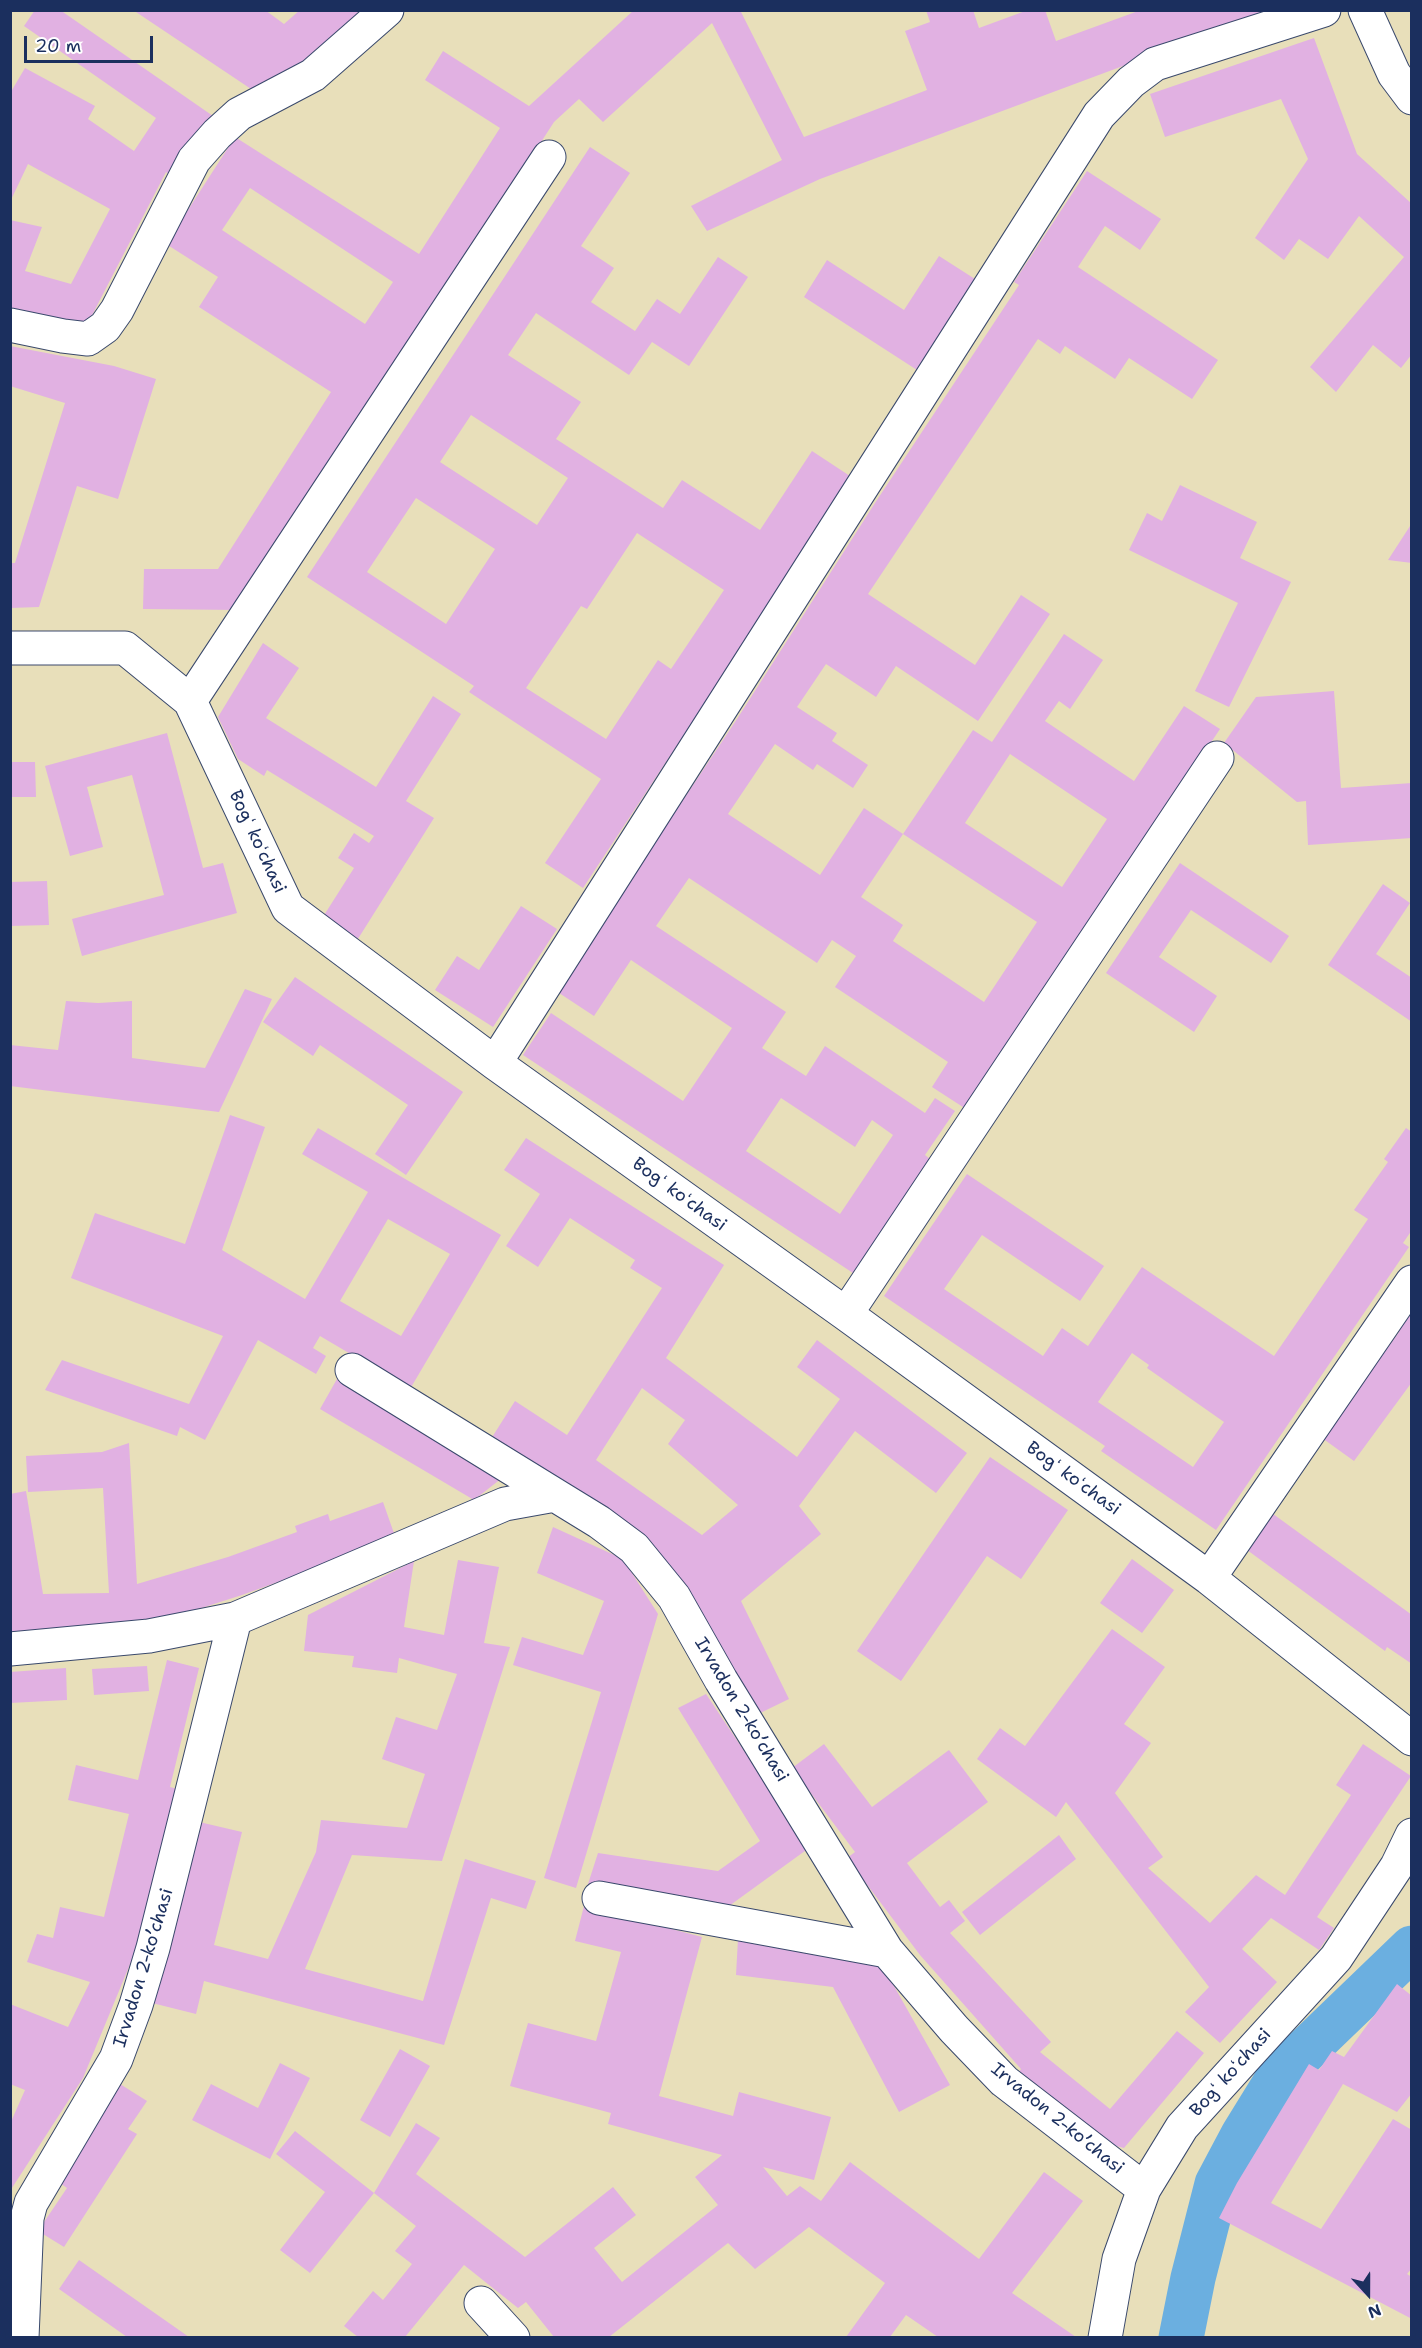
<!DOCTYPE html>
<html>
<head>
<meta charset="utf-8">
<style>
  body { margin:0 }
  #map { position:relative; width:1422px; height:2348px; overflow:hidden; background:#e8dfba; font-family:"Shantell Sans",sans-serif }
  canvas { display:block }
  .frame { position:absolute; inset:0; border:12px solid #1b2f5e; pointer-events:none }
  .north { position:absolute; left:1338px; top:2264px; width:60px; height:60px; -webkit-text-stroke:4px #fff; paint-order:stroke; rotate:159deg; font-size:16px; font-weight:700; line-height:24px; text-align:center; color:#1b2f5e }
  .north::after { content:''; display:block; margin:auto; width:21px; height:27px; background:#1b2f5e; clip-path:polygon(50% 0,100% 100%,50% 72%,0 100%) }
  .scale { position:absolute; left:24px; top:36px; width:129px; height:27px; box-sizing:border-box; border:3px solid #1b2f5e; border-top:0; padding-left:8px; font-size:18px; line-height:21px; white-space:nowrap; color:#1b2f5e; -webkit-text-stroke:4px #fff; paint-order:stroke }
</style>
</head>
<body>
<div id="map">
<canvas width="1422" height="2348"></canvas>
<div class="frame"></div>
<div class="north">N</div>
<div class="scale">20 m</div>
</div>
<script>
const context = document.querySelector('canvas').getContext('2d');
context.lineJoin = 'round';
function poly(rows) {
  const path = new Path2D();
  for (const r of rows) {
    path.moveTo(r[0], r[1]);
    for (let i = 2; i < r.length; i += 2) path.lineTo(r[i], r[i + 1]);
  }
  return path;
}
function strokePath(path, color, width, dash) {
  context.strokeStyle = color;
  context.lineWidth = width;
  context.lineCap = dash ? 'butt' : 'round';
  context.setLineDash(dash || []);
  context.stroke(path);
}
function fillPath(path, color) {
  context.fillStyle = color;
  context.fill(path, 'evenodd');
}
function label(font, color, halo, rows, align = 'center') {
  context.font = font + ' "Shantell Sans",sans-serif';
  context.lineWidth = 4.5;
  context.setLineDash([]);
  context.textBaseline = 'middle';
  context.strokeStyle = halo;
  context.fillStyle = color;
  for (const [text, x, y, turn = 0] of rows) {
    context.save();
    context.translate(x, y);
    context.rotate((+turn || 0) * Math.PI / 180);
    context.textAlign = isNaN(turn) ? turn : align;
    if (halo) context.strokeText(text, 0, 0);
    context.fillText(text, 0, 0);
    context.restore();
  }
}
strokePath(poly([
  [1181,2338,1193,2278,1217,2184,1243,2135,1280,2075,1412,1948]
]), '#6bafe0', 45);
fillPath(poly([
  [35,10,60,10,213,116,171,176,166,172,87,325,10,309,10,220,42,227,25,271,71,284,110,209,28,164,10,202,10,89,12,90,25,68,95,106,88,119,134,151,156,118,24,26],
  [133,10,265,10,284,24,300,10,371,10,297,77,254,91],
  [634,10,740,10,804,137,927,90,905,31,930,22,926,10,973,10,979,28,1028,10,1045,10,1056,41,1141,10,1273,10,820,179,707,231,691,206,782,160,712,23,603,122,579,99,554,122,239,610,143,609,144,569,218,569,331,392,199,307,218,277,166,244,235,137,419,254,500,128,425,80,443,51,529,106],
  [250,188,393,282,365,324,222,230],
  [1314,38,1357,154,1412,204,1412,354,1401,368,1373,345,1336,392,1310,367,1404,257,1359,216,1328,259,1299,239,1284,260,1255,238,1308,159,1281,99,1165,137,1150,94],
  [590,147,630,173,581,246,614,268,591,302,635,331,657,299,680,314,718,257,748,277,689,366,652,342,629,375,536,313,508,355,581,402,556,439,663,508,682,480,760,530,812,451,853,478,583,888,545,863,601,779,469,692,474,686,307,577],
  [471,415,568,478,537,525,440,462],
  [416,498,495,549,446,624,367,572],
  [637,533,724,590,671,669,658,660,606,739,526,688,581,606,587,609],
  [1087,171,1161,219,1140,250,1105,226,1078,267,1218,360,1192,399,1129,358,1115,379,1065,346,1060,354,1038,339,868,594,975,665,1021,595,1050,614,978,721,896,666,876,697,826,664,797,707,837,733,832,741,868,765,853,788,817,764,813,770,775,744,728,814,820,875,864,808,903,834,861,897,903,925,893,941,984,1002,1037,922,903,834,973,730,992,742,1064,634,1103,660,1070,709,1059,701,1045,721,1134,781,1184,706,1220,729,966,1109,932,1087,948,1062,835,987,856,956,832,940,817,963,689,878,656,926,786,1012,762,1048,806,1076,825,1046,925,1113,935,1098,955,1111,925,1155,930,1159,853,1273,523,1055,551,1013,683,1101,732,1028,631,960,594,1016,556,991,737,719,875,503,1019,285,1014,282],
  [1010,754,1107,819,1062,887,965,823],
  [781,1098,855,1147,872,1120,893,1135,840,1214,746,1151],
  [939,256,975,279,917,370,804,297,827,260,904,310],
  [10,346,114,366,156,379,118,499,77,486,39,607,10,608,10,563,15,563,65,403,10,386],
  [1180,485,1257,522,1240,558,1291,582,1229,707,1195,691,1238,603,1129,550,1147,513,1162,521],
  [1412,523,1412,563,1388,560],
  [263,643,299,668,266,718,376,787,433,696,461,714,406,801,434,818,356,942,321,920,354,868,338,858,354,833,369,843,374,836,267,770,264,776,238,759,218,717],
  [1334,691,1341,788,1412,783,1412,838,1308,845,1306,801,1297,802,1224,743,1256,697],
  [167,733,203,868,223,863,237,913,82,956,72,919,164,895,132,775,87,787,103,847,70,856,45,766],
  [10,762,35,762,36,797,10,797],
  [1180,863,1289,936,1271,963,1191,910,1159,957,1217,996,1194,1032,1106,973],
  [47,881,49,925,10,926,10,882],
  [1383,884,1410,903,1376,954,1412,978,1412,1022,1328,965],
  [521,906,557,929,493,1027,435,990,457,956,479,970],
  [295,977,463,1092,406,1175,375,1154,408,1105,320,1045,313,1056,263,1022],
  [245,989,272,999,219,1112,10,1086,10,1045,58,1050,66,1001,98,1003,132,1001,132,1058,205,1068],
  [230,1115,265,1127,222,1250,305,1299,368,1192,302,1154,318,1128,501,1235,410,1389,320,1336,313,1348,326,1356,316,1374,258,1340,205,1440,180,1427,177,1436,45,1390,62,1360,189,1404,223,1336,71,1278,95,1213,185,1244],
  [388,1219,450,1254,401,1336,340,1301],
  [1406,1128,1412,1132,1412,1230,1403,1243,1409,1247,1216,1530,1101,1451,1105,1446,884,1296,967,1174,1104,1266,1080,1301,982,1235,944,1289,1043,1356,1062,1328,1088,1346,1142,1267,1274,1356,1368,1219,1354,1210,1388,1162,1384,1159],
  [1132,1353,1149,1365,1147,1368,1224,1422,1193,1467,1098,1402],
  [526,1138,724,1265,666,1358,797,1457,840,1399,797,1367,817,1340,967,1453,936,1493,855,1431,799,1506,821,1534,741,1601,789,1699,750,1718,686,1589,489,1442,515,1401,567,1435,662,1288,630,1268,635,1260,570,1218,538,1267,506,1246,540,1194,504,1170],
  [642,1388,685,1420,668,1444,738,1505,702,1535,596,1460],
  [1412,1291,1412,1382,1354,1461,1322,1438,1399,1332,1387,1324],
  [337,1379,355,1390,502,1478,474,1500,320,1409],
  [129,1443,137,1584,228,1557,297,1532,295,1526,328,1514,330,1521,383,1502,396,1539,242,1595,111,1637,10,1639,10,1494,26,1491,43,1594,109,1593,103,1488,28,1492,26,1456,102,1452],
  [990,1457,1068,1510,1021,1579,987,1556,901,1681,857,1651],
  [1269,1511,1412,1615,1412,1664,1387,1647,1385,1651,1243,1547],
  [553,1527,623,1559,658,1614,576,1888,544,1878,601,1692,513,1665,522,1637,583,1655,604,1601,537,1573],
  [1132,1559,1174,1590,1142,1633,1100,1603],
  [458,1560,499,1567,484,1643,510,1647,442,1861,352,1855,305,1969,423,2001,465,1859,536,1881,526,1909,491,1898,444,2045,204,1981,196,2014,148,2002,195,1821,242,1832,214,1945,268,1959,316,1852,321,1820,407,1828,425,1774,382,1759,396,1717,437,1730,457,1674,399,1658,397,1673,352,1667,354,1656,304,1651,308,1615,414,1561,404,1627,444,1635],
  [1112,1629,1165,1667,1124,1724,1151,1743,1115,1793,1163,1857,1148,1868,1210,1923,1256,1875,1285,1895,1351,1795,1336,1785,1363,1744,1411,1776,1317,1917,1334,1928,1319,1950,1271,1918,1242,1949,1277,1982,1220,2043,1185,2012,1209,1987,1066,1802,1056,1817,977,1759,1000,1728,1025,1746],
  [167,1660,199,1668,170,1787,181,1790,139,1959,133,1957,83,2078,10,2191,10,2124,25,2090,10,2084,10,2004,68,2027,90,1982,27,1962,37,1934,53,1938,60,1907,104,1917,129,1814,68,1800,76,1765,138,1780],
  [147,1666,149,1691,94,1695,92,1669],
  [66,1668,67,1700,10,1703,10,1672],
  [706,1694,809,1848,729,1906,588,1884,598,1853,718,1871,760,1841,678,1708],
  [824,1744,872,1807,949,1750,988,1802,907,1863,940,1907,949,1900,965,1921,950,1933,1051,2042,1040,2052,1110,2109,1177,2031,1204,2053,1124,2148,1098,2141,1018,2074,1021,2069,920,1955,847,1858,855,1852,792,1768],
  [1059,1835,1076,1859,980,1935,962,1912],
  [584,1906,702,1937,659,2096,733,2116,739,2092,831,2117,814,2180,763,2167,787,2196,800,2186,821,2201,850,2162,979,2259,1044,2172,1083,2201,1012,2293,1076,2337,938,2337,906,2315,890,2337,846,2337,885,2283,809,2227,755,2269,728,2243,609,2337,554,2337,526,2302,518,2308,464,2265,405,2337,358,2337,344,2326,373,2291,383,2300,412,2264,395,2251,416,2226,374,2193,416,2123,440,2138,416,2174,525,2257,613,2187,636,2215,594,2248,622,2282,718,2205,695,2177,722,2155,608,2124,611,2113,510,2086,528,2023,596,2041,621,1952,575,1941],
  [738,1939,877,1956,950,2085,899,2112,833,1987,736,1975],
  [1397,1984,1412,1996,1412,2093,1397,2112,1343,2084,1271,2203,1321,2229,1393,2119,1412,2130,1412,2268,1407,2274,1412,2277,1412,2319,1219,2218,1237,2183,1309,2064,1319,2070,1332,2051,1344,2057],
  [400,2049,430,2066,390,2137,360,2120],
  [280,2063,310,2078,270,2159,192,2120,211,2084,258,2108],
  [120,2084,147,2101,128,2129,137,2134,64,2247,38,2231,67,2188,57,2181],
  [295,2131,374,2193,310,2273,280,2250,325,2192,276,2154],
  [79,2260,189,2337,127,2337,59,2289]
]), '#e1b1e2');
const street = poly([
  [1365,10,1394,74,1412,98],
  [10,325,63,336,88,339,105,327,117,310,194,160,217,134,239,114,313,75,387,10],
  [10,648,125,648,190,701,288,908,495,1063,846,1314,1209,1578,1412,1739],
  [190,701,549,157],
  [495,1063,1099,115,1131,82,1155,64,1324,10],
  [846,1314,1217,758],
  [352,1370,555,1495],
  [1209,1578,1412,1282],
  [10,1649,149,1636,235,1619,505,1504,555,1495,599,1522,634,1548,674,1597,721,1680,887,1951,954,2029,1004,2081,1144,2189],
  [599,1898,887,1951],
  [481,2303,513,2338],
  [22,2338,27,2218,31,2203,116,2059,136,2005,153,1948,235,1619],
  [1105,2338,1119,2259,1144,2189,1182,2127,1336,1958,1397,1866,1412,1835]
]);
strokePath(street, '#3a496c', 35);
strokePath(street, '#fff', 33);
label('18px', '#1b2f5e', '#fff', [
  ["Bogʻ koʻchasi",257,842,65],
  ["Bogʻ koʻchasi",679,1195,36],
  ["Bogʻ koʻchasi",1073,1479,36],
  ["Irvadon 2-koʼchasi",741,1710,59],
  ["Irvadon 2-koʼchasi",144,1968,-73],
  ["Bogʻ koʻchasi",1231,2073,-48],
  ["Irvadon 2-koʼchasi",1057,2119,39]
]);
</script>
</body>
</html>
